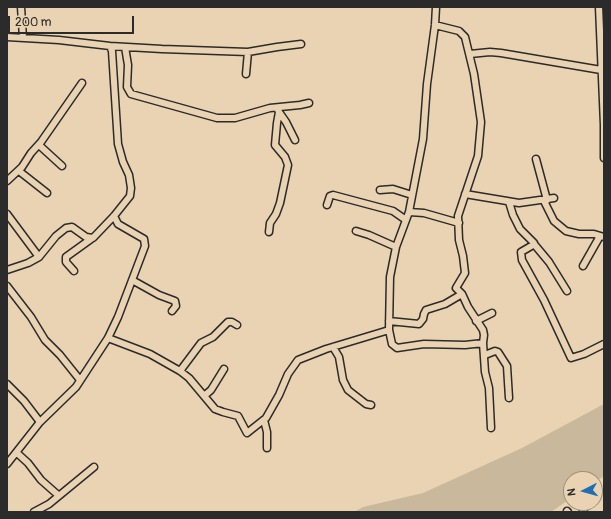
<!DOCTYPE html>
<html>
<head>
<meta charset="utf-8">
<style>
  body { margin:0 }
  #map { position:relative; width:611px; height:519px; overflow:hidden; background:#e9d3b2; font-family:Pangolin,sans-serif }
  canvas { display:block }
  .frame { position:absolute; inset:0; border:8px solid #2b2b2b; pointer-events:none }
  .north { position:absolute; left:563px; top:471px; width:40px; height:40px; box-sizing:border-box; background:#e9d3b2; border:1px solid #9d907c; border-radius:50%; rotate:264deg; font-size:11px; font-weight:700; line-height:16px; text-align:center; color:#2b2b2b }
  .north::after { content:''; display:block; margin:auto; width:14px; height:18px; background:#1f6fb2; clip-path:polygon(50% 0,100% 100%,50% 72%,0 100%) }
  .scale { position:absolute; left:8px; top:16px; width:126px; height:18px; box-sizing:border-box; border:2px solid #2b2b2b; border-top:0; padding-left:5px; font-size:12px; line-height:14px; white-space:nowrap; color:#2b2b2b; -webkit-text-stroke:3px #e9d3b2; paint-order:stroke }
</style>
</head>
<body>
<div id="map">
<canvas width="611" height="519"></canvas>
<div class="frame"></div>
<div class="north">N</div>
<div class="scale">200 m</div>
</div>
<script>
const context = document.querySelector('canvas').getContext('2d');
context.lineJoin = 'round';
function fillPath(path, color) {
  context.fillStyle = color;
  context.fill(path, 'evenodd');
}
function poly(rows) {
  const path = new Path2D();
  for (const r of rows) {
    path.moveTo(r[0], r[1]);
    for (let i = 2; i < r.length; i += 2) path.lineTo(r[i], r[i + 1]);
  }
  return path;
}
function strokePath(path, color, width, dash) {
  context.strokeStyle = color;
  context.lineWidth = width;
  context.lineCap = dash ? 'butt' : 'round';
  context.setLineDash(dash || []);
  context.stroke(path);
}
fillPath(poly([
  [604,404,604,476,595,482,595,479,571,479,571,498,551,512,354,512,363,507,423,493,522,448]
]), '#cab89c');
const minor = poly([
  [21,7,23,38],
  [436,7,435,25,427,84,423,139,409,212,396,247,390,277,389,330,392,344,397,348,424,344,465,345,483,343],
  [599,7,604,125,604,158],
  [435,25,459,31,465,37,474,74,481,122,478,156,458,216,459,240,463,256,465,273,456,288,462,294,468,307,483,330,484,335,483,343,485,372,489,388,491,428],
  [7,37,59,40,110,46,162,49,248,52,277,47,301,44],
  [125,47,128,65,127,87,131,94,217,118,235,118,270,108,300,105,309,103],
  [470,54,490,52,501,53,601,70,604,70],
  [246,74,248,52],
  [279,112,286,122,295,140],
  [39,145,62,166],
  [536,159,547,200],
  [19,171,47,193],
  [7,181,22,167,31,153,41,142,82,83],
  [380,190,393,189,412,195],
  [465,194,519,203,554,198],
  [544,201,554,221,566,231,579,234,594,234,604,237],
  [509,202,513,215,520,229,534,243,533,245,521,252,522,260,544,300,571,358,584,354,604,344],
  [327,205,330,196,333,195,393,211,406,220],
  [409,212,424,213,459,223],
  [7,214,39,257],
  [356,231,369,235,396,247],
  [269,232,270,223,276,214,280,203,288,165,285,157,275,145,277,123,279,112,277,108],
  [534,244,549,262,567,291],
  [583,266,600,236],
  [7,270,28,263,39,257,56,236,66,228,72,227,86,237,93,238,114,216,130,196,131,188,129,175,123,162,118,144,112,51,110,46],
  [74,271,66,262,66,257,91,239],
  [132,280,159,295,175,301,176,306,172,311],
  [7,286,31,317,45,340,60,355,80,380],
  [389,321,419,324,423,319,424,314,426,310,445,304,462,294],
  [476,321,492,313],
  [108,338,150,354,180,371,189,378,215,409,223,412,238,416,247,433,266,418,279,395,288,374,298,360,326,349,389,330],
  [333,347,339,357,343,380,348,390,366,404,371,405],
  [485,355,495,351,498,352,507,366,509,398],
  [180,371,201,343,213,337,228,322,232,322,237,325],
  [7,384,24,401,40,422],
  [204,396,211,390,224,369],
  [264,420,267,432,267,448],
  [17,453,28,463,41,480,58,495],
  [7,464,40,422,76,387,108,338,118,317,145,246,144,239,118,224,114,216],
  [580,503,584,512],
  [567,511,568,512],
  [34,512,49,504,94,467]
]);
strokePath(minor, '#2b2b2b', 9);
strokePath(minor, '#e9d3b2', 6);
</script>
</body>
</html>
